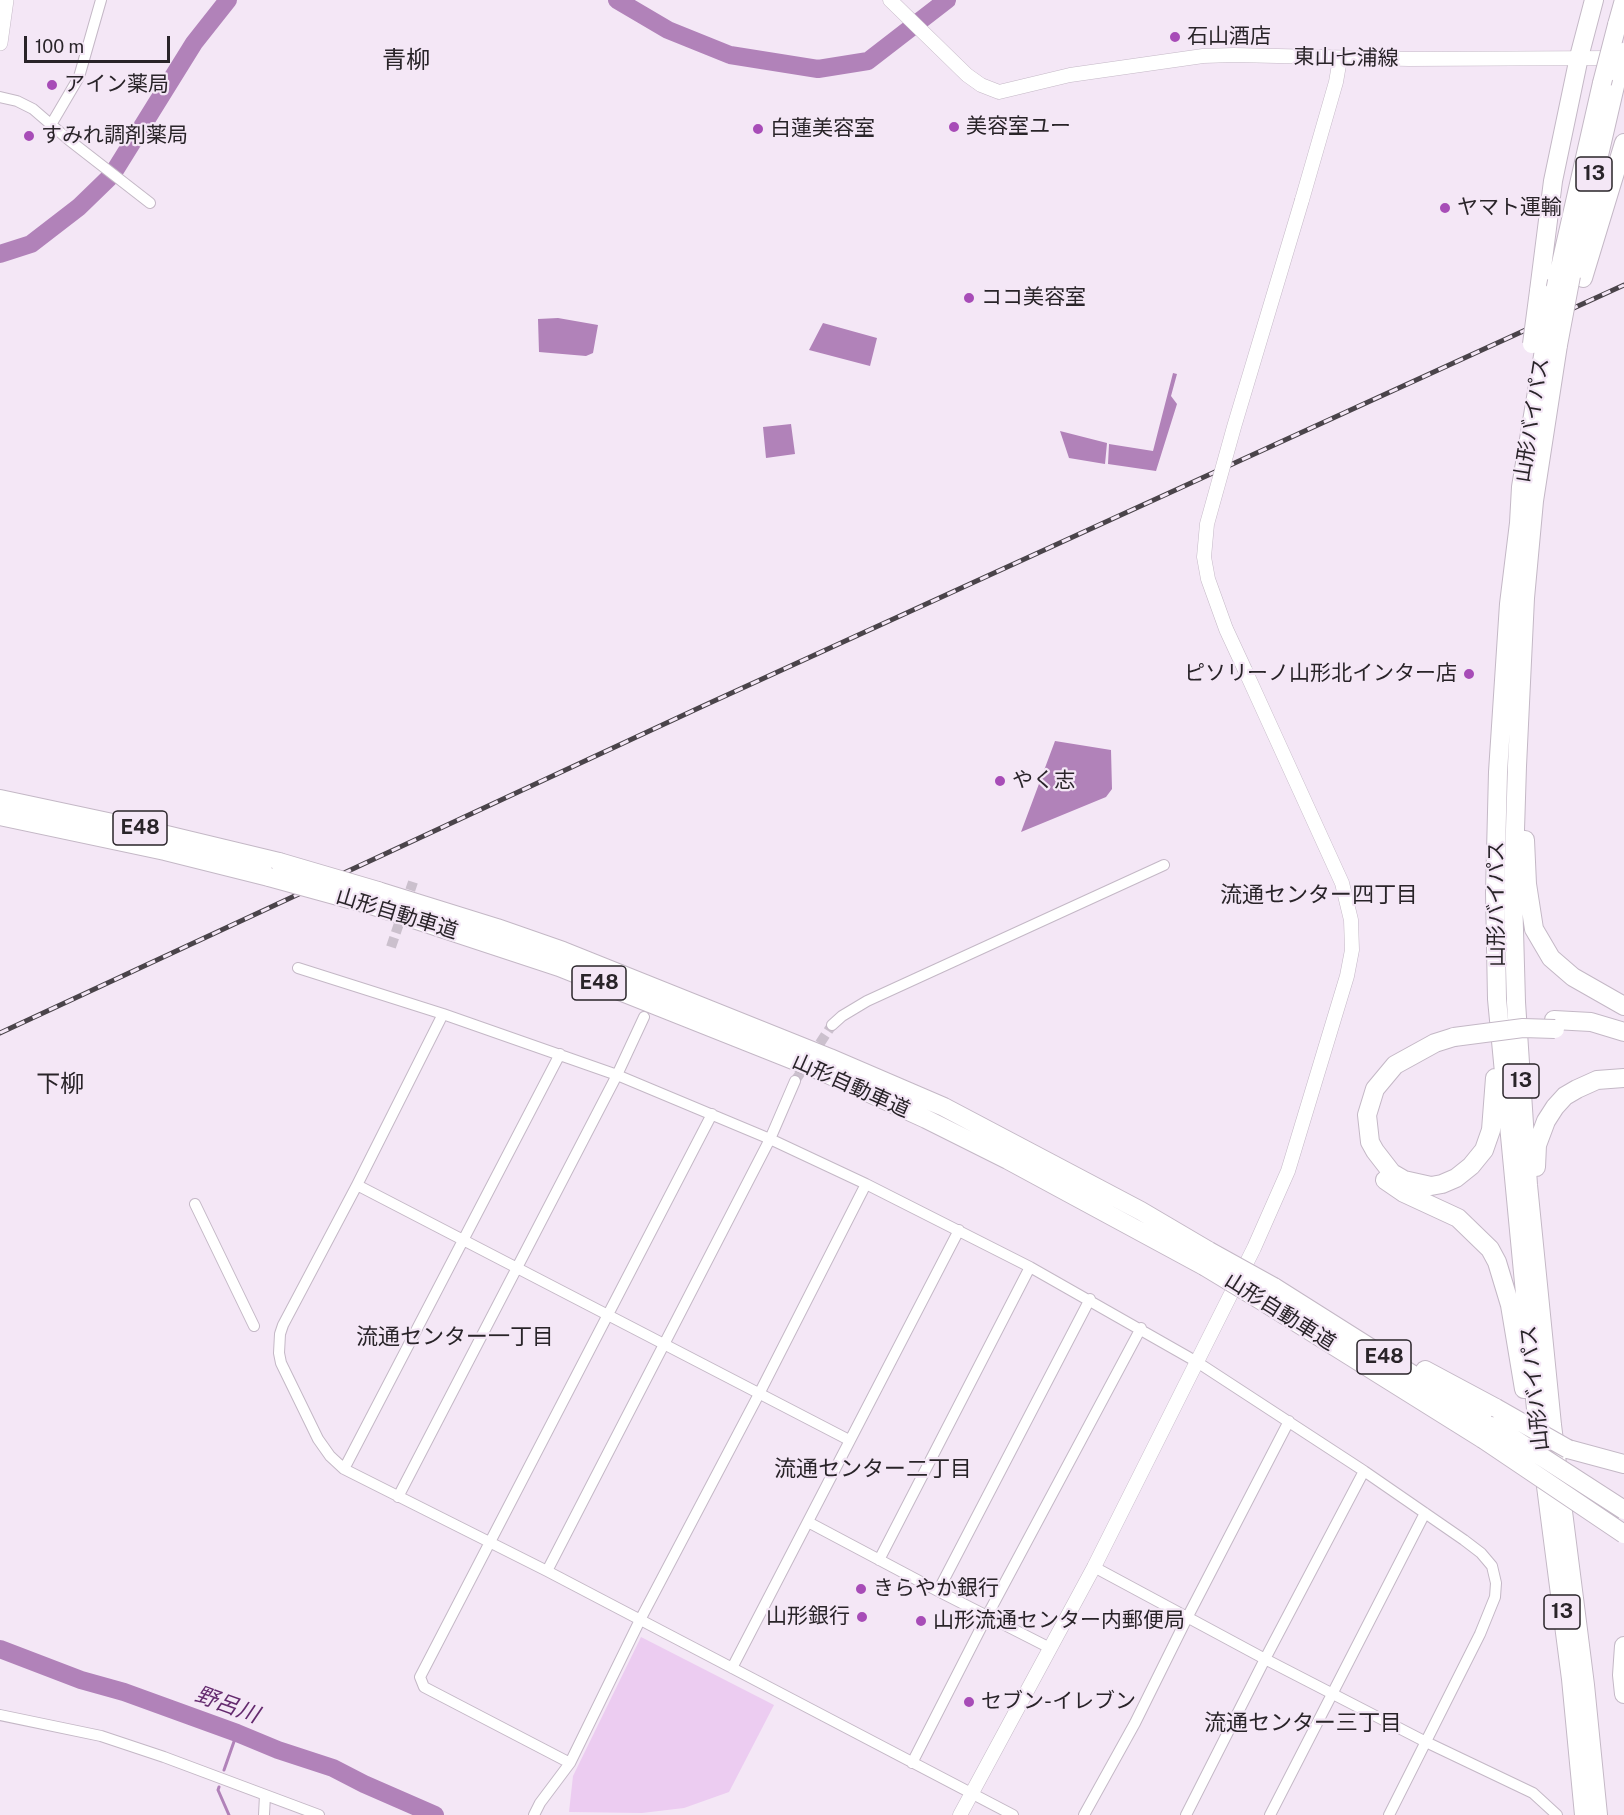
<!DOCTYPE html>
<html>
<head>
<meta charset="utf-8">
<style>
  body { margin:0 }
  #map { position:relative; width:1624px; height:1815px; overflow:hidden; background:#f4e7f6; font-family:"Public Sans",sans-serif }
  canvas { display:block }
  .scale { position:absolute; left:24px; top:36px; width:146px; height:27px; box-sizing:border-box; border:3px solid #292429; border-top:0; padding-left:8px; font-size:18px; line-height:21px; white-space:nowrap; color:#292429; -webkit-text-stroke:4px #f4e7f6; paint-order:stroke }
</style>
</head>
<body>
<div id="map">
<canvas width="1624" height="1815"></canvas>
<div class="scale">100 m</div>
</div>
<script>
const context = document.querySelector('canvas').getContext('2d');
context.lineJoin = 'round';
function fillPath(path, color) {
  context.fillStyle = color;
  context.fill(path, 'evenodd');
}
function poly(rows) {
  const path = new Path2D();
  for (const r of rows) {
    path.moveTo(r[0], r[1]);
    for (let i = 2; i < r.length; i += 2) path.lineTo(r[i], r[i + 1]);
  }
  return path;
}
function strokePath(path, color, width, dash) {
  context.strokeStyle = color;
  context.lineWidth = width;
  context.lineCap = dash ? 'butt' : 'round';
  context.setLineDash(dash || []);
  context.stroke(path);
}
function label(font, color, halo, rows, align = 'center') {
  context.font = font + ' "Public Sans","Noto Sans JP",sans-serif';
  context.lineWidth = 4.5;
  context.setLineDash([]);
  context.textBaseline = 'middle';
  context.strokeStyle = halo;
  context.fillStyle = color;
  for (const [text, x, y, turn = 0] of rows) {
    context.save();
    context.translate(x, y);
    context.rotate((+turn || 0) * Math.PI / 180);
    context.textAlign = isNaN(turn) ? turn : align;
    if (halo) context.strokeText(text, 0, 0);
    context.fillText(text, 0, 0);
    context.restore();
  }
}
fillPath(poly([
  [641,1637,774,1705,729,1792,684,1808,642,1813,569,1812,573,1776]
]), '#ecccf1');
fillPath(poly([
  [558,318,598,325,593,353,586,356,539,352,538,319],
  [823,323,877,338,870,366,809,350],
  [1173,373,1177,374,1171,396,1177,404,1156,471,1108,464,1109,444,1153,451],
  [791,424,795,454,766,458,763,427],
  [1060,431,1107,443,1105,464,1069,458],
  [1055,741,1111,750,1112,789,1106,797,1021,832]
]), '#b182b9');
strokePath(poly([
  [224,1770,237,1733],
  [219,1787,218,1790,229,1815]
]), '#b182b9', 3);
strokePath(poly([
  [617,0,668,30,730,55,818,69,868,61,947,0],
  [0,254,31,244,79,207,112,175,194,43,228,0],
  [0,1649,81,1680,124,1692,237,1733,278,1750,333,1768,364,1784,435,1815]
]), '#b182b9', 18);
strokePath(poly([
  [391,947,413,882],
  [795,1081,832,1025]
]), '#cbc0cd', 10, [10, 5]);
const street = poly([
  [0,97,17,101,33,109,69,140,150,203],
  [52,123,79,77,101,0],
  [298,968,443,1014,617,1075,770,1139,866,1184,1030,1267,1197,1362,1364,1471,1464,1540,1481,1553,1492,1566,1496,1583,1495,1597,1480,1634,1389,1815],
  [443,1014,357,1185,283,1325,280,1334,279,1353,281,1363,318,1439,330,1456,344,1469,547,1571,1013,1815],
  [832,1025,842,1016,867,1001,1164,865],
  [357,1185,849,1440],
  [195,1204,254,1326],
  [344,1469,560,1054],
  [398,1497,617,1075,644,1017],
  [808,1522,938,1591,1050,1648],
  [879,1560,1030,1267],
  [1094,1567,1265,1659,1426,1742,1533,1793,1557,1815],
  [547,1571,770,1139,795,1081],
  [938,1591,1090,1299],
  [732,1668,959,1230],
  [0,1715,101,1736,164,1757,319,1815],
  [570,1763,424,1687,420,1677,712,1114],
  [912,1763,987,1616,1141,1328],
  [264,1815,265,1795],
  [534,1815,540,1803,570,1763,640,1620,759,1394,866,1184],
  [1084,1815,1135,1723,1187,1618,1289,1421],
  [1186,1815,1265,1659,1364,1471],
  [1270,1815,1425,1513]
]);
const secondary = poly([
  [890,0,967,75,981,85,999,92,1070,75,1203,56,1234,55,1409,59,1616,58],
  [1302,200,1336,82,1340,59],
  [960,1815,1094,1567,1254,1248,1288,1171,1347,976,1352,950,1351,920,1342,883,1245,670]
]);
const primary = poly([
  [0,43,6,0]
]);
const highway = poly([
  [1617,25,1624,0],
  [1571,276,1618,73],
  [1583,278,1624,143],
  [1557,281,1602,83],
  [1539,291,1553,181,1579,57,1594,0],
  [1545,344,1521,487,1519,523,1509,604,1498,772,1495,892,1497,999,1536,1409,1571,1679,1584,1815],
  [1558,345,1534,501,1525,598,1517,766,1513,894,1516,1002,1528,1185,1552,1425,1585,1685,1598,1815],
  [0,799,150,831,279,862],
  [0,816,165,851,269,877],
  [1525,840,1527,884,1534,929,1551,958,1573,977,1624,1006],
  [378,891,497,928,563,951,830,1058,944,1107,1141,1211,1209,1251],
  [371,905,559,967,823,1072,926,1119,1008,1160,1204,1266],
  [1554,1020,1591,1022,1624,1032],
  [1454,1037,1435,1043,1395,1065,1375,1089,1367,1115,1370,1142,1375,1151,1392,1173,1404,1180,1431,1186,1442,1184,1456,1178,1471,1166,1484,1150,1491,1130,1495,1078],
  [1536,1167,1537,1145,1546,1121,1555,1107,1565,1096,1577,1089,1597,1080,1624,1078],
  [1385,1180,1404,1193,1458,1218,1490,1249,1497,1262,1510,1305,1524,1389],
  [1274,1287,1494,1426],
  [1267,1304,1483,1439],
  [1425,1370,1496,1408],
  [1568,1449,1624,1464],
  [1624,1646,1622,1675,1624,1694]
]);
strokePath(street, '#c4b8c6', 12);
strokePath(secondary, '#c4b8c6', 15);
strokePath(primary, '#c4b8c6', 16);
strokePath(highway, '#c4b8c6', 20);
strokePath(street, '#fff', 10);
strokePath(secondary, '#fff', 14);
strokePath(primary, '#fff', 15);
strokePath(highway, '#fff', 18);
const rail = poly([
  [0,1033,703,706,1624,285]
]);
strokePath(rail, '#4a444a', 5);
strokePath(rail, '#f4e7f6', 3, [9]);
const secondaryBridge = poly([
  [1245,670,1226,629,1208,579,1204,557,1207,524,1234,427,1302,200]
]);
const highwayBridge = poly([
  [1618,73,1624,52],
  [1602,83,1617,25],
  [1532,344,1539,291],
  [1545,344,1557,281],
  [1558,345,1571,276],
  [279,862,378,891],
  [269,877,371,905],
  [1454,1037,1523,1028,1555,1029],
  [1209,1251,1274,1287],
  [1204,1266,1267,1304],
  [1496,1408,1568,1449],
  [1494,1426,1624,1510],
  [1483,1439,1624,1534]
]);
strokePath(secondaryBridge, '#c4b8c6', 15, []);
strokePath(highwayBridge, '#c4b8c6', 20, []);
strokePath(secondaryBridge, '#fff', 14);
strokePath(highwayBridge, '#fff', 18);
for (const [x, y, r, color] of [
  [1175,37,6,"#a74cb7"],
  [52,85,6,"#a74cb7"],
  [954,127,6,"#a74cb7"],
  [758,129,6,"#a74cb7"],
  [29,136,6,"#a74cb7"],
  [1445,208,6,"#a74cb7"],
  [969,298,6,"#a74cb7"],
  [1469,674,6,"#a74cb7"],
  [1000,781,6,"#a74cb7"],
  [861,1589,6,"#a74cb7"],
  [862,1617,6,"#a74cb7"],
  [921,1621,6,"#a74cb7"],
  [969,1702,6,"#a74cb7"]
]) {
  const dot = new Path2D();
  dot.arc(x, y, r, 0, 2 * Math.PI);
  context.fillStyle = color;
  context.fill(dot);
  strokePath(dot, '#f4e7f6', 2);
}
for (const [x, y, w] of [
  [1594,174,36],
  [140,828,54],
  [599,983,54],
  [1521,1081,36],
  [1384,1357,54],
  [1562,1612,36]
]) {
  const box = new Path2D();
  box.roundRect(x - w / 2, y - 17, w, 34, 4.5);
  context.fillStyle = '#f4e7f6';
  context.fill(box);
  strokePath(box, '#292429', 1.5);
}
label('bold 20px', '#292429', null, [
  ["13",1594,174],
  ["E48",140,828],
  ["E48",599,983],
  ["13",1521,1081],
  ["E48",1384,1357],
  ["13",1562,1612]
]);
label('21px', '#292429', '#f4e7f6', [
  ["石山酒店",1187,37],
  ["アイン薬局",64,85],
  ["美容室ユー",966,127],
  ["白蓮美容室",770,129],
  ["すみれ調剤薬局",41,136],
  ["ヤマト運輸",1457,208],
  ["ココ美容室",981,298],
  ["ピソリーノ山形北インター店",1457,674,"right"],
  ["やく志",1012,781],
  ["きらやか銀行",873,1589],
  ["山形銀行",850,1617,"right"],
  ["山形流通センター内郵便局",933,1621],
  ["セブン-イレブン",981,1702]
], 'left');
label('21px', '#292429', '#f4e7f6', [
  ["東山七浦線",1346,58,1],
  ["山形バイパス",1532,420,-81],
  ["山形バイパス",1497,904,-90],
  ["山形自動車道",397,914,17],
  ["山形自動車道",851,1086,24],
  ["山形自動車道",1280,1312,32],
  ["山形バイパス",1535,1388,-96]
]);
label('22px', '#292429', '#f4e7f6', [
  ["流通センター四丁目",1319,895],
  ["流通センター一丁目",455,1337],
  ["流通センター二丁目",873,1469],
  ["流通センター三丁目",1303,1723]
]);
label('italic 22px', '#642a6e', '#f4e7f6', [
  ["野呂川",227,1705,20]
]);
label('24px', '#292429', '#f4e7f6', [
  ["青柳",406,61],
  ["下柳",60,1085]
]);
</script>
</body>
</html>
